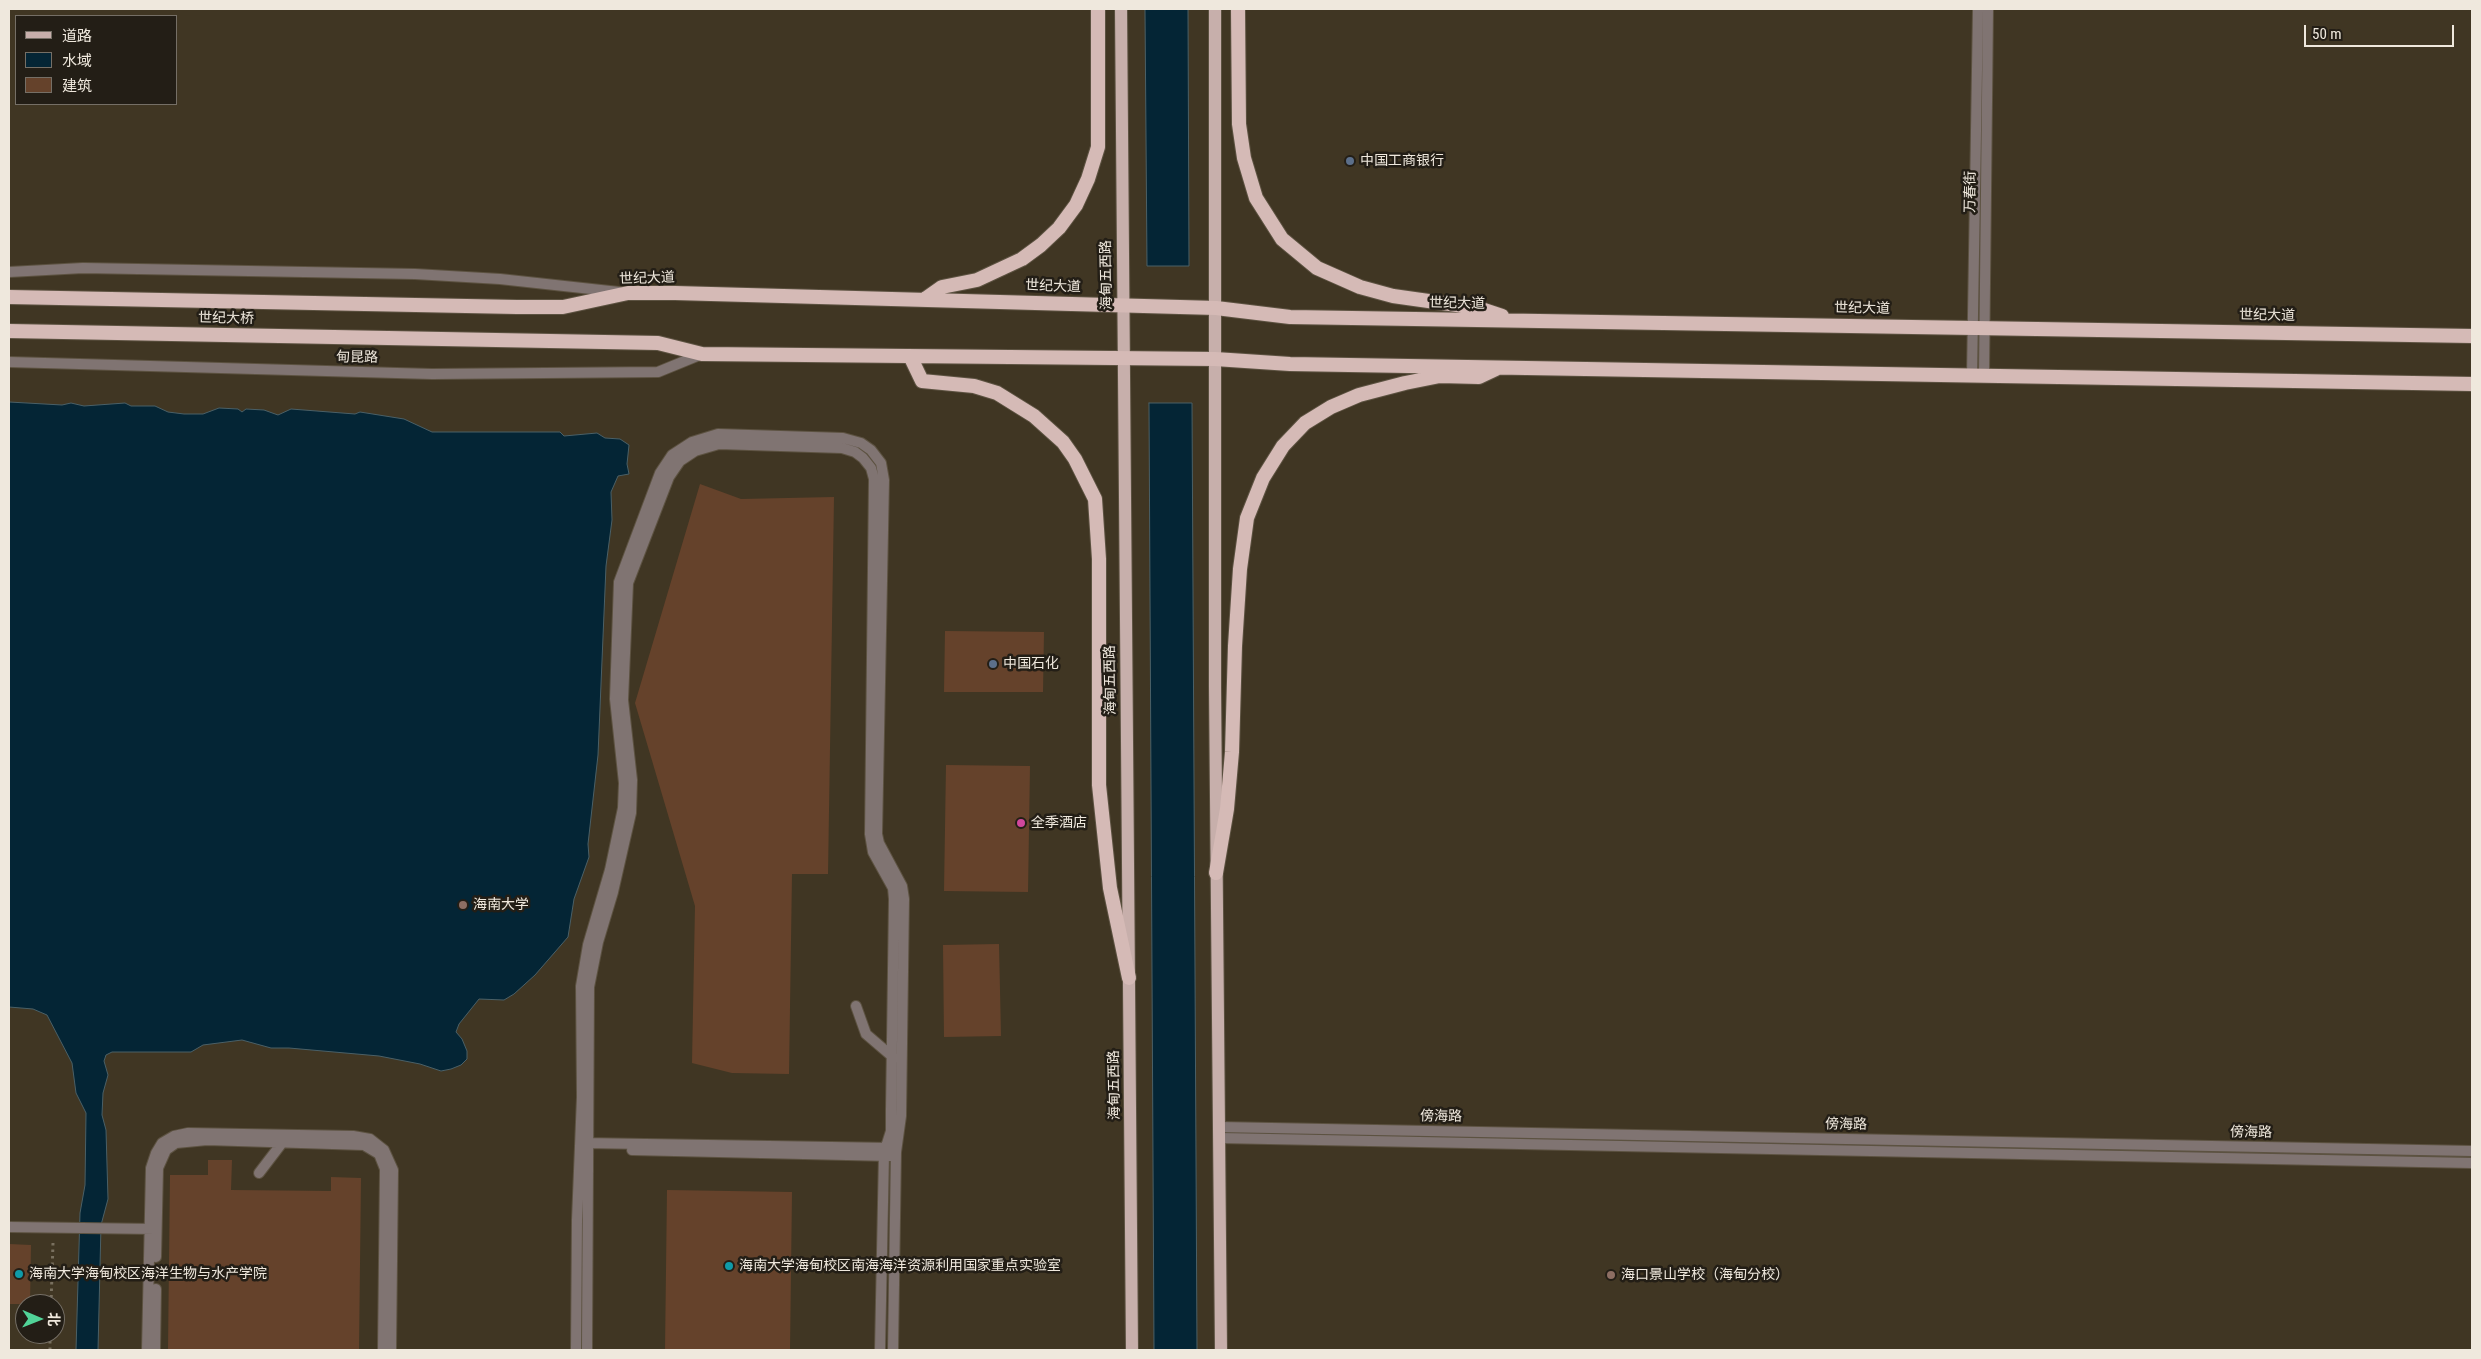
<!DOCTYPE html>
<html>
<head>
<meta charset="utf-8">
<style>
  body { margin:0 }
  #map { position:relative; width:2481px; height:1359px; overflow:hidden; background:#403623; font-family:"Roboto Condensed","Noto Sans SC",sans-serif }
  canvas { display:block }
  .frame { position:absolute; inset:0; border:10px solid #efe8dd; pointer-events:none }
  .legend { position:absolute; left:15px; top:15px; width:162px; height:90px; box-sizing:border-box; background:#231e16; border:1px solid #756f66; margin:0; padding:6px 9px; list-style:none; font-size:15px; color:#efe8dd }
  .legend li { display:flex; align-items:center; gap:10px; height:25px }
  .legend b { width:25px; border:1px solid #756f66 }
  .north { position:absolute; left:15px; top:1294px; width:50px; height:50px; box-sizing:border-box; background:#231e16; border:1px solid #756f66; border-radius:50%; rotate:91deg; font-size:14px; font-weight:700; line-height:20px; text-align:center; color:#efe8dd }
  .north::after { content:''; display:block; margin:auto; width:18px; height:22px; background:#51d398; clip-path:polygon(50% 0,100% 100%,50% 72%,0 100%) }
  .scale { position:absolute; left:2304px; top:25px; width:150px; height:22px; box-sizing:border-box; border:2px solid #efe8dd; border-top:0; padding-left:6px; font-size:15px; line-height:18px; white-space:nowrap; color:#efe8dd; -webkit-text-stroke:4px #231e16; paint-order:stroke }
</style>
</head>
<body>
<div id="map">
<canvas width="2481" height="1359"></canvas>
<div class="frame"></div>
<ul class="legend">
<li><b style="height:6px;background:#c7afab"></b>道路</li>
<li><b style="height:14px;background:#042535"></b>水域</li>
<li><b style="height:14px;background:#65422b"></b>建筑</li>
</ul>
<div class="north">北</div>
<div class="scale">50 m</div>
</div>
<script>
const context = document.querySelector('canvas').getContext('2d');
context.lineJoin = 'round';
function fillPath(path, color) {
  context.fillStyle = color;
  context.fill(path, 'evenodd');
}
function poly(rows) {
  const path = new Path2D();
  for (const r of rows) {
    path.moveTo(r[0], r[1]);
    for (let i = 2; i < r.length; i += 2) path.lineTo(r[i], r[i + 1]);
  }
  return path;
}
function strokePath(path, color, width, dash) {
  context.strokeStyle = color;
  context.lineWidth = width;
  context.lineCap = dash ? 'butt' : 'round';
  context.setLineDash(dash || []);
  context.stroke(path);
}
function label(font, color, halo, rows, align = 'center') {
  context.font = font + ' "Roboto Condensed","Noto Sans SC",sans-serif';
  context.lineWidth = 5;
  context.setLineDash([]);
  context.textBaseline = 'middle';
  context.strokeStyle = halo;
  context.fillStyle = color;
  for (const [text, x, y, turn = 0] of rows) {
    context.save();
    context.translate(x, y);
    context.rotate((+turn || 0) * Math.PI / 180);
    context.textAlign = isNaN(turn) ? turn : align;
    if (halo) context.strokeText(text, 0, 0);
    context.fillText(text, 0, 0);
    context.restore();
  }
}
const water = poly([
  [1145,9,1188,9,1189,266,1147,266,1145,9],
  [9,402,62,405,71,403,84,406,125,403,131,406,155,406,168,412,184,414,203,414,219,408,238,409,242,412,246,409,264,410,278,415,291,409,355,414,360,412,404,419,432,432,560,432,564,436,597,433,605,438,620,439,629,445,627,464,629,474,618,476,611,492,612,520,606,566,598,755,588,844,589,857,574,899,568,937,535,975,514,994,504,1000,479,999,459,1024,456,1032,462,1039,467,1051,467,1059,461,1065,451,1069,441,1071,420,1064,379,1056,289,1048,271,1048,242,1040,203,1045,191,1052,112,1052,106,1055,104,1061,108,1075,103,1093,102,1115,106,1130,108,1199,101,1225,98,1350,76,1350,80,1213,85,1185,86,1113,76,1093,72,1063,47,1015,33,1009,9,1007,9,402],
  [1149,403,1192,403,1197,1350,1154,1350,1149,403]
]);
fillPath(water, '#042535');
strokePath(water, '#4a6067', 1);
fillPath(poly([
  [700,484,741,499,834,497,828,874,792,874,789,1074,732,1073,692,1063,695,906,635,703],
  [945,631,1044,632,1043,692,944,692],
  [946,765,1030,766,1028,892,944,891],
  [999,944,1001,1036,944,1037,943,945],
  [208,1160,232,1160,231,1190,331,1191,331,1177,361,1178,359,1350,168,1350,170,1175,208,1175],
  [667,1190,792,1192,790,1350,665,1350],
  [9,1244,31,1245,30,1304,9,1304]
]), '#65422b');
const minor = poly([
  [856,1006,866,1034,894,1058],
  [584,1143,892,1148],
  [632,1150,890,1156],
  [259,1173,285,1139],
  [9,1227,155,1229],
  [156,1257,158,1168,166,1150,176,1143,207,1140,364,1145,379,1154,385,1169,383,1350],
  [147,1350,151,1168,156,1153,162,1143,174,1136,188,1133,353,1136,370,1139,384,1150,393,1170,391,1350],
  [155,1350,156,1289],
  [576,1350,577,1220,582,1097,581,986,588,945,610,870,623,808,624,783,615,699,619,582,660,473,672,455,692,442,718,434,843,438,861,443,871,450,881,463,884,480,877,834,879,843,902,886,904,899,901,1116,896,1152,893,1350],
  [587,1350,589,987,598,942,613,892,631,813,632,780,623,700,628,583,669,477,680,461,695,451,719,444,842,448,855,452,863,458,871,468,874,479,870,834,873,852,893,888,894,899,891,1110,891,1131,884,1153,880,1350]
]);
const tertiary = poly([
  [9,272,83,268,415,274,500,279,619,292],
  [9,362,432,374,658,372,702,354],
  [1972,375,1978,9],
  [1984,375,1988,9],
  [1219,1127,2472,1151],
  [1219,1138,2472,1163]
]);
const primary = poly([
  [1121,9,1132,1350],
  [1215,9,1215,687,1221,1350]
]);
const trunk = poly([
  [1238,9,1239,124,1244,158,1256,198,1282,239,1317,268,1360,287,1393,296,1478,308,1502,316],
  [9,297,517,307,563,307,628,293,675,293,1216,308,1290,317,2472,336],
  [925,299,942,287,977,280,1022,259,1041,245,1059,228,1076,205,1088,179,1098,147,1098,9],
  [9,331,658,343,702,354,1215,359,1290,364,2472,384],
  [910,356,922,381,974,386,997,393,1034,416,1063,442,1075,459,1095,499,1099,559,1099,785,1110,888,1129,978],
  [1216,873,1227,809,1232,752,1235,646,1240,569,1247,518,1263,478,1283,446,1305,423,1331,407,1359,395,1405,383,1440,376,1479,377,1496,369]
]);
strokePath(minor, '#5c5241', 12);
strokePath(tertiary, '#5c5241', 12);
strokePath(primary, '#5c5241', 14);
strokePath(trunk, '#5c5241', 16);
strokePath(poly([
  [51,1304,53,1243],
  [50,1350,50,1334]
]), '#79705f', 3, [2.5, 4]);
strokePath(minor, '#807472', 10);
strokePath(tertiary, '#807472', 10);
strokePath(primary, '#c7afab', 12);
strokePath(trunk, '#d5bab6', 14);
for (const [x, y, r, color] of [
  [1350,161,5,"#5c6f8a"],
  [993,664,5,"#5c6f8a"],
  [1021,823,5,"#d1479c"],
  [463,905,5,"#8d6e63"],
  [729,1266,5,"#0f9aa8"],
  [19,1274,5,"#0f9aa8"],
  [1611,1275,5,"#8d6e63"]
]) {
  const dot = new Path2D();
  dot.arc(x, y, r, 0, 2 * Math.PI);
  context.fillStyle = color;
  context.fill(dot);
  strokePath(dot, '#231e16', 2);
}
label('14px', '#efe8dd', '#231e16', [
  ["中国工商银行",1360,161],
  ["中国石化",1003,664],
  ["全季酒店",1031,823],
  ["海南大学",473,905],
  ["海南大学海甸校区南海海洋资源利用国家重点实验室",739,1266],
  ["海南大学海甸校区海洋生物与水产学院",29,1274],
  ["海口景山学校（海甸分校）",1621,1275]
], 'left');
label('14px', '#efe8dd', '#231e16', [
  ["万春街",1971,192,-89],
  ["海甸五西路",1107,275,-91],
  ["世纪大道",647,279,-2],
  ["世纪大道",1053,287,2],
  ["世纪大道",1457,304,1],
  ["世纪大道",1862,309,1],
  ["世纪大道",2267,316,1],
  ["世纪大桥",226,319,1],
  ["甸昆路",357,358,1],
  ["海甸五西路",1111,680,-91],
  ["海甸五西路",1115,1085,-91],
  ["傍海路",1441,1117,1],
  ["傍海路",1846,1125,1],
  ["傍海路",2251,1133,1]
]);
</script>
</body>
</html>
